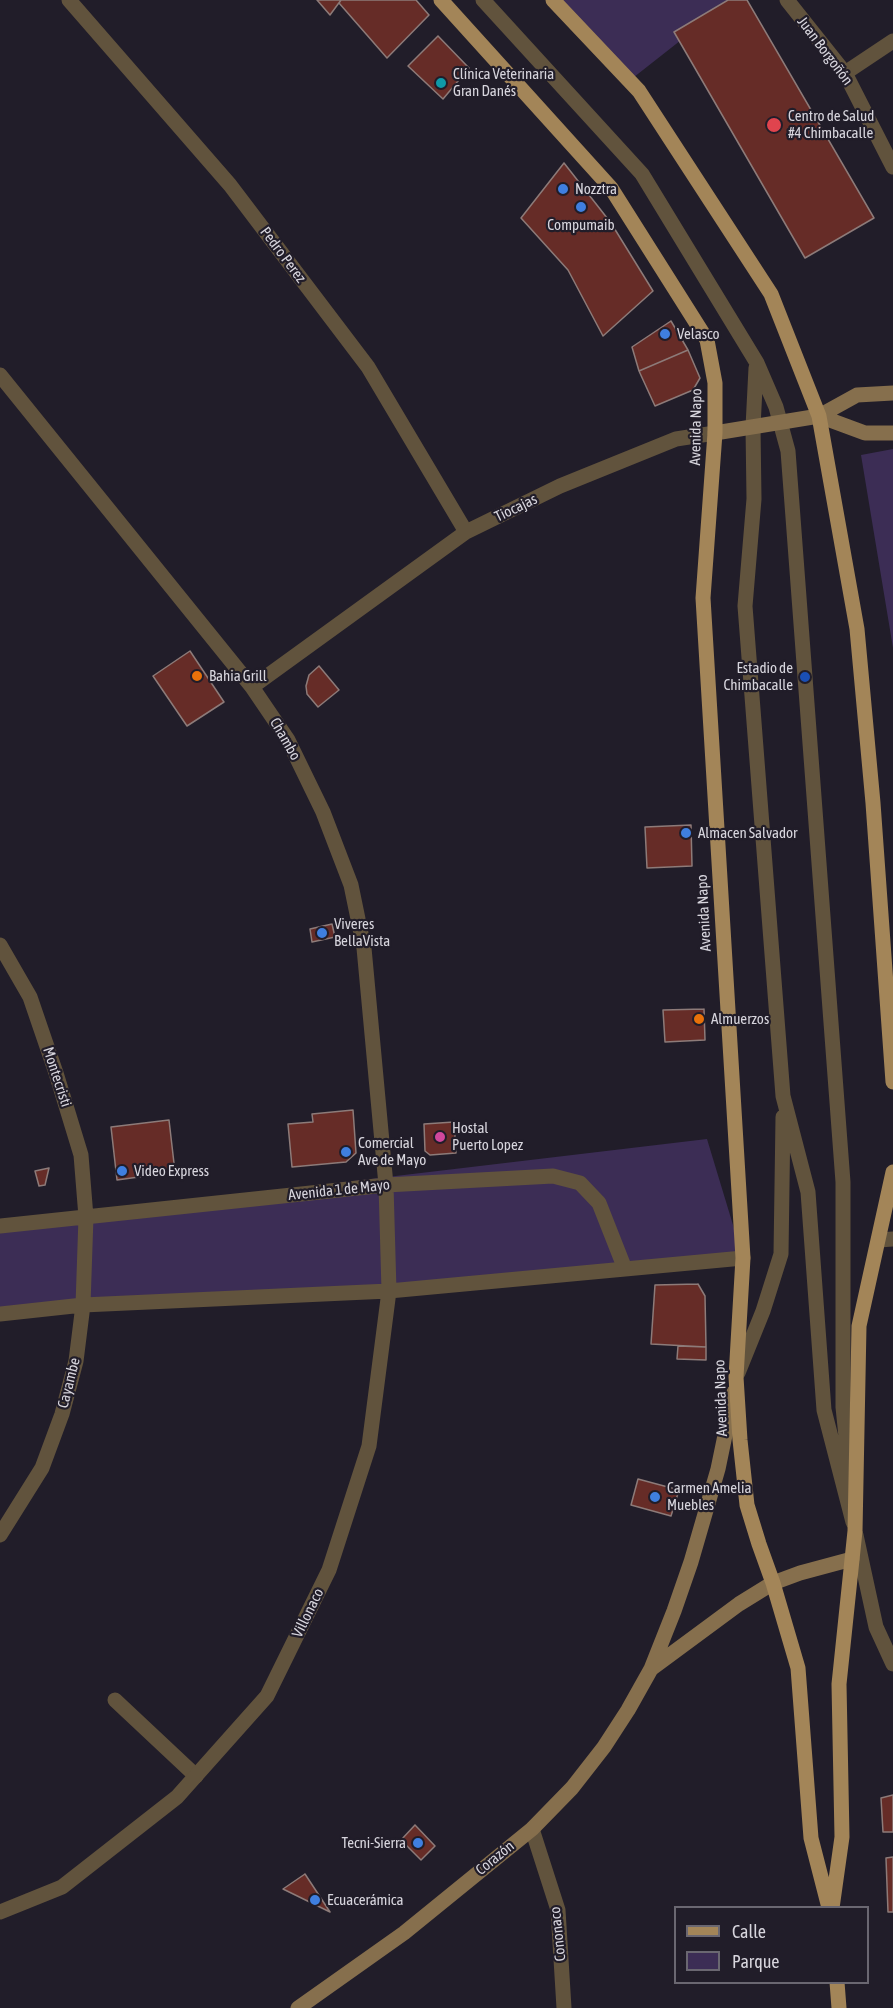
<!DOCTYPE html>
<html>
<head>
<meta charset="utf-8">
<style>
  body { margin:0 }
  #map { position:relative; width:893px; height:2008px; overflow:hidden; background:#211d29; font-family:"Asap Condensed",sans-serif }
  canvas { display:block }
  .legend { position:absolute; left:674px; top:1906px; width:195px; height:78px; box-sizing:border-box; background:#211d29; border:2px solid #6a6771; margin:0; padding:8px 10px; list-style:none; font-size:18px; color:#d7d5dd }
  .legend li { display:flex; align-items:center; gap:12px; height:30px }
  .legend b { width:30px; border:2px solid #6a6771 }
</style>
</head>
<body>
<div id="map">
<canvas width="893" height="2008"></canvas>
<ul class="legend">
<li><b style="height:8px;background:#a38558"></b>Calle</li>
<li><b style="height:16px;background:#3c2d55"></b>Parque</li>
</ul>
</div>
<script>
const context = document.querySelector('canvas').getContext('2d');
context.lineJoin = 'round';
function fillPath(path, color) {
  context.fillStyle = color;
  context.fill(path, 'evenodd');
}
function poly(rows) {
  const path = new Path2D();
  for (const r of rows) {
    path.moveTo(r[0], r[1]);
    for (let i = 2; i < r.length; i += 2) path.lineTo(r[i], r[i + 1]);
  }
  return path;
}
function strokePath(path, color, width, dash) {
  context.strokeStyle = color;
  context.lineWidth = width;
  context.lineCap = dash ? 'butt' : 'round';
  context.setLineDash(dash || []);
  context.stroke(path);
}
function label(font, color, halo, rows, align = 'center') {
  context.font = font + ' "Asap Condensed",sans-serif';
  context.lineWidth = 4.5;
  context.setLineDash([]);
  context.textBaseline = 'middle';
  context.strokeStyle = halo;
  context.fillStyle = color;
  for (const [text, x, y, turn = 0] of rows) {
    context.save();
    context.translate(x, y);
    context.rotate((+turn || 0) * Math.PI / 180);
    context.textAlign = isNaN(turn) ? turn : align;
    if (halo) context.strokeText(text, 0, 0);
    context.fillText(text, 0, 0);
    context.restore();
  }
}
fillPath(poly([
  [559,0,732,0,629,81],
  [893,449,893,648,861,455],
  [707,1139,743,1258,0,1319,0,1223]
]), '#3c2d55');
const building = poly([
  [317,0,341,0,330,15,317,0],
  [341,0,416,0,429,15,387,58,339,3,341,0],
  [728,0,747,0,874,218,805,258,674,32,728,0],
  [438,36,469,68,443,99,408,66,438,36],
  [564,163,611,223,653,291,603,336,568,270,521,218,564,163],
  [671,321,688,350,639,371,632,347,671,321],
  [688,350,700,378,693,390,655,406,639,371,688,350],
  [190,651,224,702,187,726,153,676,190,651],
  [319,666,339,690,318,707,307,694,306,686,309,675,319,666],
  [691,825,692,866,647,868,645,827,691,825],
  [332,924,335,937,312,942,310,929,332,924],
  [704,1009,705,1040,665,1042,663,1010,704,1009],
  [353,1110,356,1153,346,1162,292,1167,288,1124,313,1122,312,1114,353,1110],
  [169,1120,175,1172,117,1180,111,1127,169,1120],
  [454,1122,456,1153,430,1155,425,1151,424,1124,454,1122],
  [49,1168,45,1185,39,1186,35,1171,49,1168],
  [698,1284,705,1296,706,1347,651,1344,655,1285,698,1284],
  [678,1346,706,1347,706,1360,677,1359,678,1346],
  [638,1479,679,1490,671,1516,631,1505,638,1479],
  [893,1795,893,1832,883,1832,881,1798,893,1795],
  [415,1825,435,1846,421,1860,401,1840,415,1825],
  [893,1857,893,1912,888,1912,886,1858,893,1857],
  [305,1874,330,1912,283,1889,305,1874]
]);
fillPath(building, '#662c27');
strokePath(building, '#8d7b79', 1.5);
strokePath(poly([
  [483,0,642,174,757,363,776,407,788,451,843,1182,843,1407,851,1486],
  [845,73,893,41],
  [756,368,753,427,754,499,745,606,783,1096,808,1192,824,1410,853,1522],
  [738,1373,763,1311,781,1254,783,1117],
  [115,1700,196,1776]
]), '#61533d', 15);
strokePath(poly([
  [69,0,230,185,368,367,466,532],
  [787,0,845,73,893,167],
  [0,375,252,687,288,740,323,812,351,885,364,948,386,1185,389,1291,369,1446,329,1570,267,1696,177,1797,62,1887,0,1912],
  [252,687,466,532,560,486,676,439,715,433],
  [0,945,30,997,56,1073,81,1155,86,1217,83,1305,76,1361,62,1414,42,1468,0,1535],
  [0,1226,386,1185,553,1176,580,1183,599,1203,625,1269],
  [879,1240,893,1239],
  [0,1314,83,1305,389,1291,743,1258],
  [856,1535,876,1627,893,1664],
  [532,1829,558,1910,564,2008]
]), '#61533d', 15);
strokePath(poly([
  [819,416,865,433,893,433],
  [715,433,819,416,857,395,893,393],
  [651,1669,739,1604,773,1583,800,1573,852,1559],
  [298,2008,404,1933,532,1829,572,1788,604,1747,628,1710,651,1669,674,1611,691,1562,718,1469,734,1392]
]), '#866f4d', 15);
strokePath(poly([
  [441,0,611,188,707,340,715,383,715,433,703,598,743,1258,736,1377,740,1440,747,1505,759,1544,773,1583,798,1668,811,1838,829,1908],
  [553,0,639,91,771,294,819,416,857,629,873,803,893,1082],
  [832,1908,842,1837,839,1684,855,1531,859,1326,893,1172],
  [837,1982,839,2008]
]), '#a38558', 15);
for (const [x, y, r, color] of [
  [441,83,6,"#0f9aa8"],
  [774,125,8,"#e0444e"],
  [563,189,6,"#3f7fe0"],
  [581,207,6,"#3f7fe0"],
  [665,334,6,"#3f7fe0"],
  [197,676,6,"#e8710a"],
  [805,677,6,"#1a4fb4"],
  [686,833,6,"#3f7fe0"],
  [322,933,6,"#3f7fe0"],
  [699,1019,6,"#e8710a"],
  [440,1137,6,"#d1479c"],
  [346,1152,6,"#3f7fe0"],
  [122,1171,6,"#3f7fe0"],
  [655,1497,6,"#3f7fe0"],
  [418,1843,6,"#3f7fe0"],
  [315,1900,6,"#3f7fe0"]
]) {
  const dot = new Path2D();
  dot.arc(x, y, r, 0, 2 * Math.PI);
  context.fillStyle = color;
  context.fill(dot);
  strokePath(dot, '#211d29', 2);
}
label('15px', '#d7d5dd', '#211d29', [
  ["Juan Borgoñón",825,51,53],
  ["Pedro Perez",283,255,53],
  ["Avenida Napo",696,427,-89],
  ["Tiocajas",516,508,-26],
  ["Chambo",285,739,60],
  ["Avenida Napo",704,913,-93],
  ["Montecristi",57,1077,72],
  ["Avenida 1 de Mayo",339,1190,-6],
  ["Cayambe",69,1383,-76],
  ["Avenida Napo",721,1398,-92],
  ["Villonaco",308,1613,-64],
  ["Corazón",495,1858,-39],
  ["Cononaco",558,1934,-96]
]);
label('15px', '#d7d5dd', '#211d29', [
  ["Clínica Veterinaria",453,74],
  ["Gran Danés",453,91],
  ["Centro de Salud",788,116],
  ["#4 Chimbacalle",788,133],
  ["Nozztra",575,189],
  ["Compumaib",581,225,"center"],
  ["Velasco",677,334],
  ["Estadio de",793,668,"right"],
  ["Chimbacalle",793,685,"right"],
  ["Bahia Grill",209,676],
  ["Almacen Salvador",698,833],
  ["Viveres",334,924],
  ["BellaVista",334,941],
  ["Almuerzos",711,1019],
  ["Hostal",452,1128],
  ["Puerto Lopez",452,1145],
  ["Comercial",358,1143],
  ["Ave de Mayo",358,1160],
  ["Video Express",134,1171],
  ["Carmen Amelia",667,1488],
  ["Muebles",667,1505],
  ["Tecni-Sierra",406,1843,"right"],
  ["Ecuacerámica",327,1900]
], 'left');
</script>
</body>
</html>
